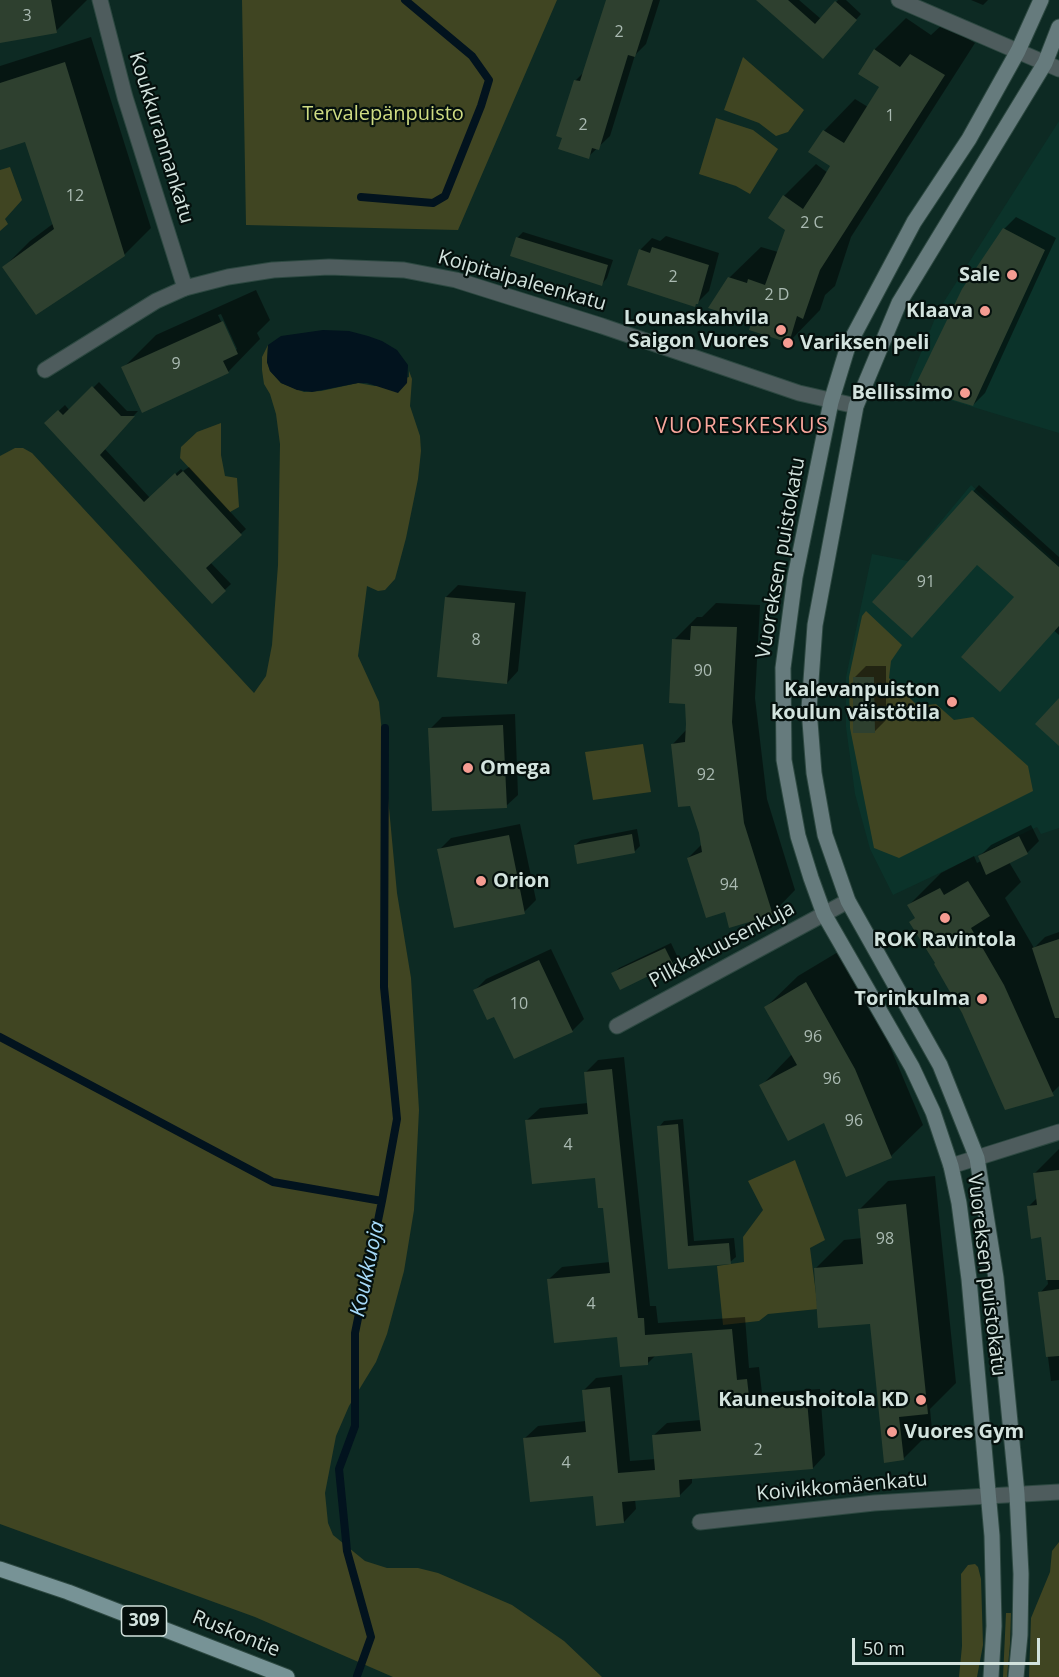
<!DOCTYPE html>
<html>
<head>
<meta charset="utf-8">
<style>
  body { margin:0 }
  #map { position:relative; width:1059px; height:1677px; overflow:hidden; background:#0d2a23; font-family:"Open Sans",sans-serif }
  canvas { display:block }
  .scale { position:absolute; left:852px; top:1638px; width:188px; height:27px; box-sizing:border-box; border:3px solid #d3e3de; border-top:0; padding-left:8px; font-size:18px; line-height:21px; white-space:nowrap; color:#d3e3de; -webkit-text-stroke:4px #05100d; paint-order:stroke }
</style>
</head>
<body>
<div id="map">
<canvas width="1059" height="1677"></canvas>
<div class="scale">50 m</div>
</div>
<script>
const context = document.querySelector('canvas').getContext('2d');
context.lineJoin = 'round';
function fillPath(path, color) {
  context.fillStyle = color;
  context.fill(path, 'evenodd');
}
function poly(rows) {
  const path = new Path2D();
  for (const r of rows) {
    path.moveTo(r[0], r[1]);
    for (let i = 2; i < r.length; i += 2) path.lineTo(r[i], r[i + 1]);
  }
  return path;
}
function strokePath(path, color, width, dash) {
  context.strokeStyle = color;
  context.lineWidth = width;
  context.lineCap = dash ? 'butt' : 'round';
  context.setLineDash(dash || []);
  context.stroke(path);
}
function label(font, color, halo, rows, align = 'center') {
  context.font = font + ' "Open Sans",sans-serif';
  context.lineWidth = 4.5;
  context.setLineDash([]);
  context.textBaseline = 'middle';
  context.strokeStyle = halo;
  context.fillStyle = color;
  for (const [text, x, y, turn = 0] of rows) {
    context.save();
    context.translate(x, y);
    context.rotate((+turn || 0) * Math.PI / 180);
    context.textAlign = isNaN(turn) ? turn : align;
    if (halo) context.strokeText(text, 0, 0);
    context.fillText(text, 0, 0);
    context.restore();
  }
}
fillPath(poly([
  [1059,121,1059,433,907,387,938,311],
  [971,485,1059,564,1059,828,1041,834,1037,827,893,895,870,849,855,794,846,727,846,677,872,554,908,561]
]), '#0b332a');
fillPath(poly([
  [242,0,557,0,458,230,246,225],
  [743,57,804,110,788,132,776,136,759,123,724,110],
  [716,118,753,130,778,149,750,194,736,186,699,174],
  [10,167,22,200,5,219,8,224,0,231,0,170],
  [268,345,267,362,270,371,281,383,304,392,321,391,358,383,375,386,409,377,409,371,412,379,410,406,420,436,421,451,418,479,406,538,395,579,385,590,378,591,367,586,358,656,379,702,397,893,411,978,419,1110,414,1210,404,1271,387,1334,376,1362,349,1406,336,1436,325,1493,328,1523,333,1535,365,1561,387,1568,418,1568,438,1573,512,1605,564,1641,602,1677,393,1677,255,1617,0,1524,0,456,15,448,23,448,32,453,254,693,266,676,272,645,278,565,280,444,276,414,270,394,264,384,262,370,262,357],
  [221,423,221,455,225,476,237,478,239,507,230,512,180,458,181,447,197,432],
  [866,611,902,645,891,661,889,678,918,706,936,704,954,720,973,717,1028,766,1033,791,899,858,874,848,850,728,849,677,862,616],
  [643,744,651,792,593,800,585,752],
  [795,1160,825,1240,810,1248,818,1309,768,1314,759,1321,723,1325,717,1266,744,1262,743,1237,763,1210,748,1181],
  [1059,1542,1059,1677,1029,1677,1031,1618,1050,1572,1052,1551],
  [975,1564,978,1567,981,1579,983,1645,977,1677,959,1677,962,1646,961,1574,968,1565],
  [1006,1613,1011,1613,1010,1644,1007,1677,1003,1677]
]), '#404522');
fillPath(poly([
  [323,330,349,331,368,336,382,341,397,350,408,365,407,383,398,393,367,383,358,383,312,392,297,390,281,383,270,371,267,362,268,345,281,336]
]), '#02131e');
fillPath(poly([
  [0,0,87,0,56,31,0,42],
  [608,0,660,0,646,44,635,55,610,136,588,157,575,81,585,71],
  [758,0,799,0,821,19,838,0,846,0,861,14,828,51],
  [971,0,988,0,983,5],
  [906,18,931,35,943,24,975,43,851,237,835,286,825,295,820,310,789,342,752,323,729,278,761,247,778,252,786,230,770,218,784,196,816,164,828,173,832,166,824,131,855,99,868,107,881,87,860,73,875,49],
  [91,37,151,228,124,255,4,267,30,241,54,223,26,141,0,149,0,66],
  [1016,217,1056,238,985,393,973,405,1004,229],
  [523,232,613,260,607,278,602,284,512,255,518,237],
  [666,236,719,253,709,291,695,305,640,250,652,238,660,241],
  [256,290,270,320,257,333,260,339,228,372,123,368,156,335],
  [221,314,237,349,235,351,218,315],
  [99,382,127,411,138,411,104,448,150,498,181,469,183,471,189,467,246,529,210,562,231,584,212,602,46,423,65,405,70,411],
  [979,485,1059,557,1059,635,978,563,874,602],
  [458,585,526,592,518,671,507,683,446,597],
  [716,603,760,605,755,698,767,799,795,890,772,914,688,858,702,844,700,832,672,745,687,729,686,702,674,640,697,617,702,617],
  [866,666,886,666,886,720,874,732,854,678],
  [515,714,518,795,506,806,430,729,442,717],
  [520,824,536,900,524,912,439,850,451,838],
  [1031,825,1039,841,1027,853,1009,862,1021,882,1005,898,1034,948,1045,937,1059,932,1059,1086,1052,1093,974,1037,909,905,941,873,974,856,977,863,981,861,979,857,991,845],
  [637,829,640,846,635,851,575,845,581,840],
  [671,943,678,958,672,963,613,974,619,968],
  [551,949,584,1019,572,1031,495,1015,474,991,486,979],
  [838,952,886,1037,923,1125,891,1156,847,1175,825,1121,761,1086,792,1054,766,1007,798,976],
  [624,1057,650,1306,656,1306,658,1323,745,1317,749,1368,759,1367,762,1393,820,1389,825,1455,813,1468,692,1478,692,1483,679,1496,635,1499,636,1509,624,1522,594,1494,525,1438,538,1426,586,1421,583,1391,596,1378,622,1375,630,1461,656,1459,654,1435,667,1423,701,1420,694,1351,656,1355,648,1363,618,1336,549,1279,562,1267,610,1262,605,1206,596,1176,527,1120,540,1108,588,1103,585,1073,598,1060],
  [683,1119,694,1241,734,1238,736,1257,730,1262,670,1268,659,1127,664,1121],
  [1059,1149,1059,1380,1051,1381,1040,1293,1048,1284,1042,1236,1029,1206,1037,1198,1034,1174],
  [935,1176,956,1383,930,1409,932,1430,903,1459,871,1322,816,1268,844,1240,862,1238,859,1210,888,1181]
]), '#0007');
strokePath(poly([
  [361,197,433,203,445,196,481,106,489,80,472,56,405,0],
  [0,1037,273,1182,382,1201,355,1333,355,1426,339,1469,347,1551,371,1637,357,1676],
  [382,1201,397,1119,384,987,385,728]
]), '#02131e', 8);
fillPath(poly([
  [0,0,51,0,57,33,0,43],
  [606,0,653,0,635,57,628,55,599,150,592,148,589,159,558,149,562,138,556,136,574,80,580,81],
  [756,0,788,0,815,24,835,1,857,20,823,59],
  [874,49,900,67,910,54,945,75,820,270,803,319,797,316,789,343,749,330,751,324,735,320,736,317,708,308,728,277,747,283,748,279,765,285,785,230,768,218,783,195,803,209,820,183,830,166,808,152,823,130,844,143,879,87,858,74],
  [65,62,125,256,36,315,2,267,54,229,25,142,0,150,0,83],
  [1003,228,1045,250,973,406,914,388,962,289],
  [516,237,608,265,602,286,510,256],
  [652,247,709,265,698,304,696,304,695,307,627,285,639,249,650,253],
  [223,321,238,354,223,361,229,373,142,413,121,367],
  [92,386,121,416,135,416,100,455,144,502,175,473,177,476,183,471,242,535,206,568,226,591,212,604,44,423,58,410,63,415],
  [972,490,1059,567,1059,626,1000,692,961,657,1014,597,977,565,912,638,872,602],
  [445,597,515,603,507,684,437,677],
  [691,626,737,627,732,722,744,823,773,915,729,928,725,912,706,918,687,858,702,852,699,833,690,806,678,807,671,744,685,742,686,724,685,704,669,703,672,639,690,640],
  [853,677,874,677,875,733,853,733],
  [1059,698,1059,746,1035,724],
  [503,725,507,808,432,811,428,728],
  [632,834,635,853,577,864,574,845],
  [509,835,525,914,454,928,437,849],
  [1019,836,1028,854,986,875,978,856],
  [968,881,990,916,971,928,1004,985,1054,1096,1005,1110,962,1013,934,964,935,963,909,922,915,918,907,905,940,888,944,895],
  [1059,939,1059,1018,1055,1018,1032,948],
  [665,948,673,964,620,990,611,973],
  [539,960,573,1032,514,1059,494,1017,487,1020,473,990],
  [806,982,855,1069,892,1158,846,1177,824,1123,788,1141,759,1085,797,1065,764,1007],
  [612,1069,638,1318,644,1318,645,1335,732,1329,737,1380,747,1379,750,1405,807,1400,813,1469,679,1480,680,1497,622,1502,624,1523,596,1526,593,1496,530,1502,523,1438,586,1432,582,1390,610,1387,618,1473,655,1470,652,1435,701,1431,692,1353,648,1357,648,1365,620,1367,617,1337,554,1343,547,1279,610,1273,603,1208,598,1208,595,1178,532,1184,525,1120,588,1114,584,1072],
  [678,1124,688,1246,729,1243,731,1264,668,1269,657,1126],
  [1059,1170,1059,1280,1046,1280,1041,1237,1031,1239,1027,1206,1037,1205,1033,1173],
  [906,1204,928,1414,899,1417,904,1460,884,1463,870,1324,818,1328,814,1268,863,1264,858,1209],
  [1059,1289,1059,1356,1046,1357,1038,1292]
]), '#2e402f');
const minor = poly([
  [899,0,1059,69],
  [45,370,156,301,185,288],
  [617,1026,848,901],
  [951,1166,1059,1132],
  [700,1522,874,1503,988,1496]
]);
const tertiary = poly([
  [100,0,125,97,185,288,228,277,273,270,329,267,404,270,456,280,602,326,799,393,856,406],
  [988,1496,1059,1492]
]);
const secondary = poly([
  [991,1677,994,1626,992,1536,969,1279,959,1203,951,1166,933,1112,912,1067,824,914,811,878,798,836,784,760,783,668,795,577,831,402,848,346,914,222,969,139,1018,51,1041,0],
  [1016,1677,1020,1635,1021,1574,1017,1494,996,1278,977,1158,940,1065,848,901,825,835,814,773,809,709,815,625,856,406,899,303,1045,63,1059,27]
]);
const primary = poly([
  [0,1569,68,1592,287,1677]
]);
strokePath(minor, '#2d4841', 17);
strokePath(tertiary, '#2d4841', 17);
strokePath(secondary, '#2d4841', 17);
strokePath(primary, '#2d4841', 17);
strokePath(minor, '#4e5c5d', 15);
strokePath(tertiary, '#4e5c5d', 15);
strokePath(secondary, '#667b7d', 15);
strokePath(primary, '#779396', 15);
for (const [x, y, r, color] of [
  [1012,275,6,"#f59c92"],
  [985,311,6,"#f59c92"],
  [781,330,6,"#f59c92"],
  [788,343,6,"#f59c92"],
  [965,393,6,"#f59c92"],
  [952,702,6,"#f59c92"],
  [468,768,6,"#f59c92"],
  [481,881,6,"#f59c92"],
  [945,918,6,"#f59c92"],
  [982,999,6,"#f59c92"],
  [921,1400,6,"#f59c92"],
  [892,1432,6,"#f59c92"]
]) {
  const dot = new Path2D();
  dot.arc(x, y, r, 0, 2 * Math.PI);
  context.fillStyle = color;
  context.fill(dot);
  strokePath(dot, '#05100d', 2);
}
label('16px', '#aabab2', null, [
  ["3",27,16],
  ["2",619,32],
  ["1",890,116],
  ["2",583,125],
  ["12",75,196],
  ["2 C",812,223],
  ["2",673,277],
  ["2 D",777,295],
  ["9",176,364],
  ["91",926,582],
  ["8",476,640],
  ["90",703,671],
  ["92",706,775],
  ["94",729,885],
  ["10",519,1004],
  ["96",813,1037],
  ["96",832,1079],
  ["96",854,1121],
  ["4",568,1145],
  ["98",885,1239],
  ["4",591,1304],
  ["2",758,1450],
  ["4",566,1463]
]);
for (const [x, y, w] of [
  [144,1621,45]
]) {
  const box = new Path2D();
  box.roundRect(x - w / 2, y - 15, w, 30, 4.5);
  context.fillStyle = '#05100d';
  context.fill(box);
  strokePath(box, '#d3e3de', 1.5);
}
label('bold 18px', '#d3e3de', null, [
  ["309",144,1621]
]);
label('20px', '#cfdc82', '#05100d', [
  ["Tervalepänpuisto",383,114]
]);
label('20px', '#d3e3de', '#05100d', [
  ["Koukkurannankatu",161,138,73],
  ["Koipitaipaleenkatu",522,281,16],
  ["Vuoreksen puistokatu",781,558,-80],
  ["Pilkkakuusenkuja",722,945,-28],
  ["Vuoreksen puistokatu",986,1275,83],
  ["Koivikkomäenkatu",842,1487,-5],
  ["Ruskontie",236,1634,22]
]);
label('bold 20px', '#d3e3de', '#05100d', [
  ["Sale",1000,275],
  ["Klaava",973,311],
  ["Lounaskahvila",769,318],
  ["Saigon Vuores",769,341],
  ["Variksen peli",800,343,"left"],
  ["Bellissimo",953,393],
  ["Kalevanpuiston",940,690],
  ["koulun väistötila",940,713],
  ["Omega",480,768,"left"],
  ["Orion",493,881,"left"],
  ["ROK Ravintola",945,940,"center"],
  ["Torinkulma",970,999],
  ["Kauneushoitola KD",909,1400],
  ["Vuores Gym",904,1432,"left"]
], 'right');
context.letterSpacing = '1.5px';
label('21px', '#faa79d', '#05100d', [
  ["VUORESKESKUS",742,427]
]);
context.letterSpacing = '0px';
label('italic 21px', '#a6daf9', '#05100d', [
  ["Koukkuoja",368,1269,-78]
]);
</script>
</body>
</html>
